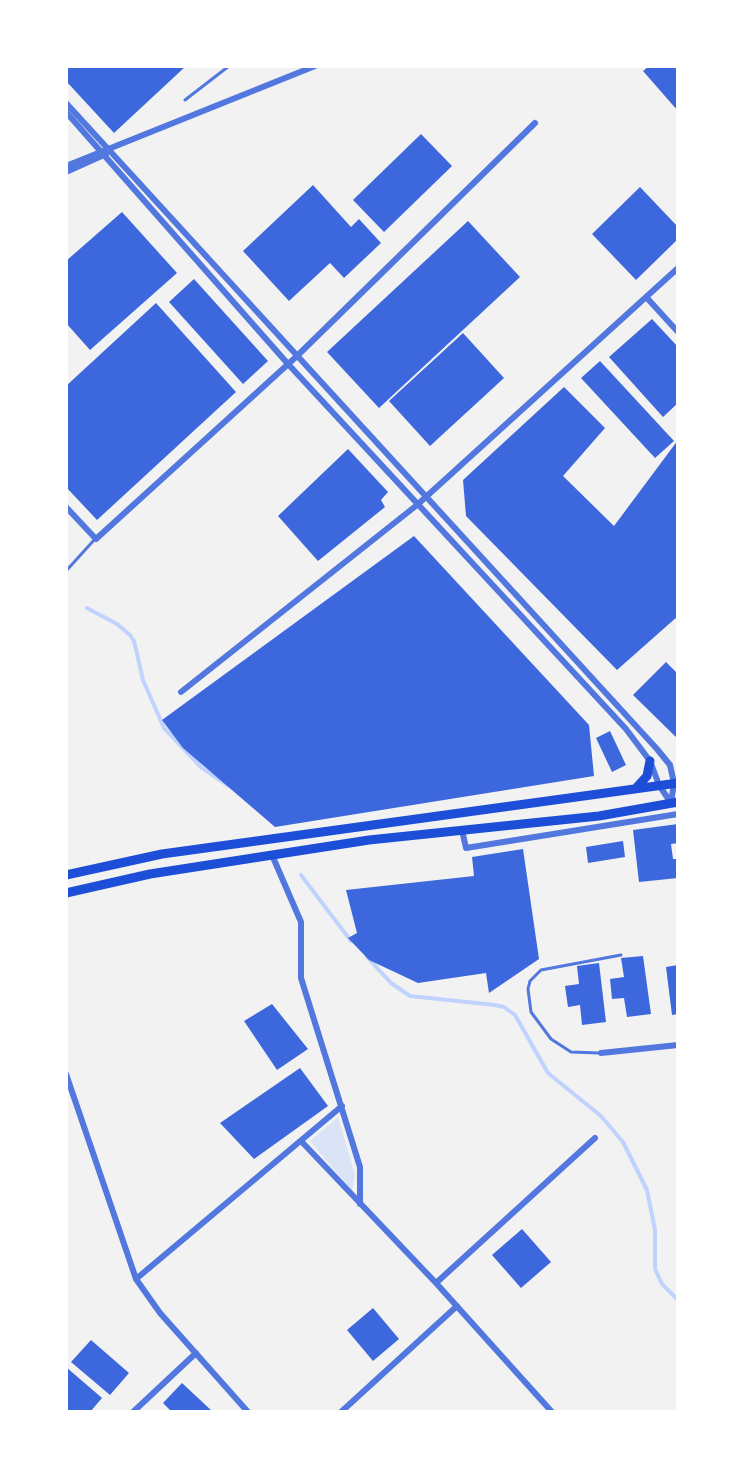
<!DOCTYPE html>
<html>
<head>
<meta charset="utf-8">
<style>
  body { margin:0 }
  #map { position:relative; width:744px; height:1478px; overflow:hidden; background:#f2f2f2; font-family:"Space Grotesk",sans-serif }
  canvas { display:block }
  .frame { position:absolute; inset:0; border:68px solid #fff; pointer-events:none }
</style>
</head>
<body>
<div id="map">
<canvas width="744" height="1478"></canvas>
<div class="frame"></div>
</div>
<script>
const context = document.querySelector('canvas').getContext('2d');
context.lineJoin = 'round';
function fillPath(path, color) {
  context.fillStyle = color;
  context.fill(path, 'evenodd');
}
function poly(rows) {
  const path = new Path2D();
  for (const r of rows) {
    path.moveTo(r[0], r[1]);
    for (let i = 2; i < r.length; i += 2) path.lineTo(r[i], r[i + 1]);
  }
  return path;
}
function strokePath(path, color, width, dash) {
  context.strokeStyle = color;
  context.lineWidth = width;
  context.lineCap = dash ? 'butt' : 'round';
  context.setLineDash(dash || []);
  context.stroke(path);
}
fillPath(poly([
  [338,1117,355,1175,352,1191,310,1141]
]), '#dbe4f7');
strokePath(poly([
  [87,608,117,624,130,635,134,641,143,680,164,728,202,768,229,786],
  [301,875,351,941],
  [367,957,391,983,410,996,495,1005,504,1007,515,1015,548,1073,601,1116,623,1142,647,1190,655,1230,655,1269,662,1284,678,1300]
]), '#bfd3fe', 4);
fillPath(poly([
  [66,66,186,66,114,133,66,81],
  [649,66,678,66,678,111,643,71],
  [421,134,452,166,384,232,353,200],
  [313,185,351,227,359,219,381,243,344,278,330,263,289,301,243,251],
  [640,187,678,227,678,239,636,280,592,234],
  [122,212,177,273,90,350,66,323,66,261],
  [468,221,520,277,379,408,327,352],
  [194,279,268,361,243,384,169,302],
  [156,303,236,392,97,520,66,487,66,386],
  [652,319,678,347,678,403,663,417,609,357],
  [463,333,504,378,430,446,389,401],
  [600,361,674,441,655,458,581,378],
  [564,387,605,428,563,476,614,526,678,440,678,616,617,670,466,516,463,480],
  [348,449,388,492,381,500,385,507,318,561,278,516],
  [414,536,589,725,594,776,275,827,183,748,162,720],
  [666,662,678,674,678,739,633,695],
  [610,731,626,765,612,772,596,738],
  [678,824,678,843,671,844,673,859,678,859,678,878,639,882,633,830],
  [623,841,625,857,588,863,586,847],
  [523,849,539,959,489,993,486,973,418,983,369,960,348,938,357,933,346,890,474,876,472,857],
  [643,956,651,1014,627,1017,624,998,612,999,610,979,624,977,621,958],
  [599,963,606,1022,582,1025,580,1005,568,1007,565,986,579,984,577,966],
  [678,965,678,1014,672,1015,666,967],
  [272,1004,308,1049,277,1070,244,1021],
  [300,1068,328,1106,254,1159,220,1123],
  [522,1229,551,1262,521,1288,492,1255],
  [373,1308,399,1339,373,1361,347,1330],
  [91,1340,129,1373,110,1395,71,1362],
  [66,1367,102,1398,90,1412,66,1412],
  [182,1383,213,1412,172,1412,163,1403]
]), '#3d67dc');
strokePath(poly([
  [185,100,229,66],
  [66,571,95,539],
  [599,1053,571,1052,551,1039,531,1012,528,989,530,981,541,970,621,955]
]), '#5277de', 3);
strokePath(poly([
  [66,103,657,749,670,765,674,783,671,803],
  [66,112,288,364,626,729,650,761,659,785,671,803],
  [66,166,315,66],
  [66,172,106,154],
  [647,298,678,332],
  [66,507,96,539,297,356,535,123],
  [181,692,417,505,678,268],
  [462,830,466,848,678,814],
  [272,855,301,922,301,978,360,1167,360,1204],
  [601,1053,678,1045],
  [66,1074,136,1279,160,1313,248,1412],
  [301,1141,436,1283,552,1412],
  [136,1279,342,1106],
  [436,1283,595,1138],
  [133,1412,196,1353],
  [341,1412,457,1306]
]), '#5277de', 6);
strokePath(poly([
  [636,788,647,776,650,761],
  [66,875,162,854,678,783],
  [66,893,150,874,369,840,599,816,678,802]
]), '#1d4ed8', 9);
</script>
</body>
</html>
